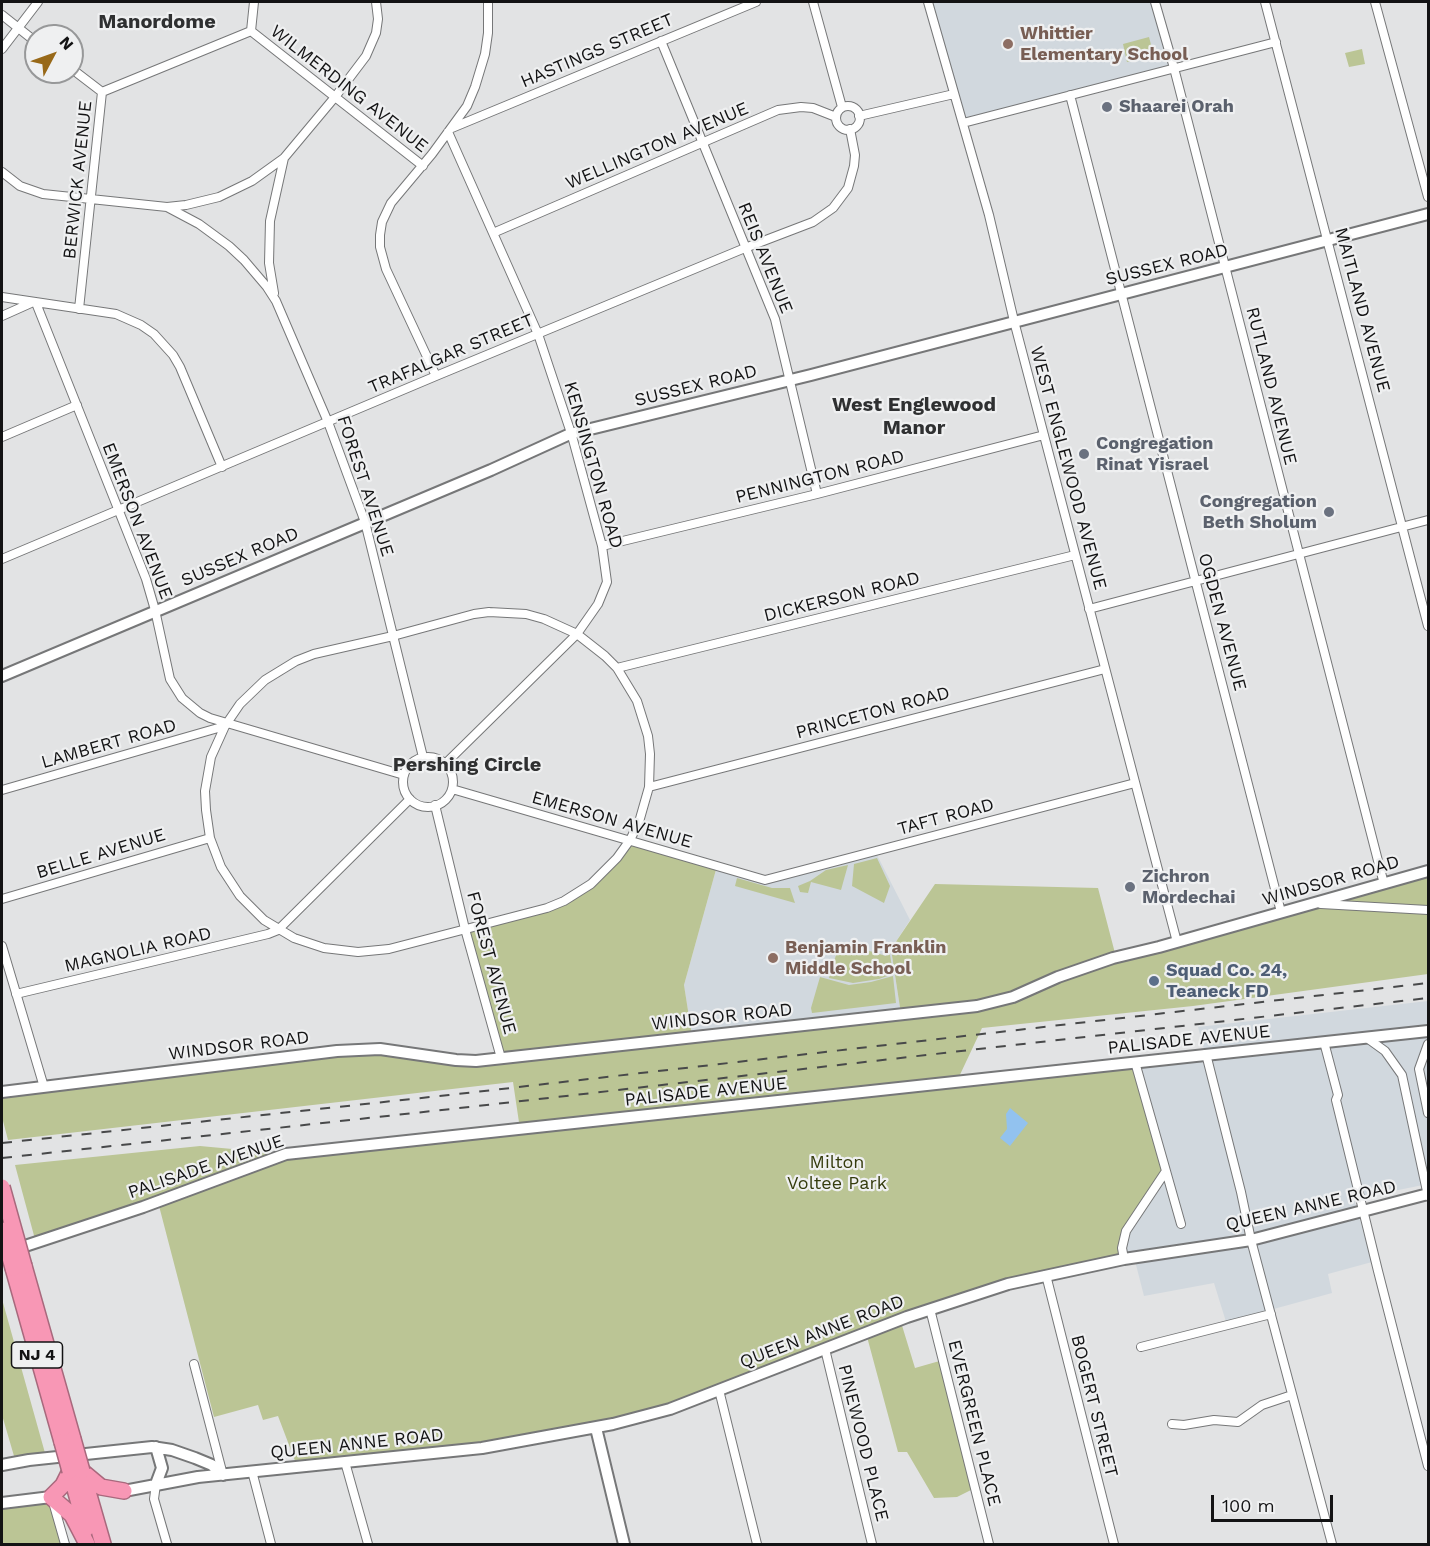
<!DOCTYPE html>
<html>
<head>
<meta charset="utf-8">
<style>
  body { margin:0 }
  #map { position:relative; width:1430px; height:1546px; overflow:hidden; background:#e2e3e4; font-family:"Work Sans",sans-serif }
  canvas { display:block }
  .frame { position:absolute; inset:0; border:3px solid #131314; pointer-events:none }
  .north { position:absolute; left:24px; top:24px; width:60px; height:60px; box-sizing:border-box; background:#eff0f1; border:2px solid #979899; border-radius:50%; rotate:49deg; font-size:16px; font-weight:700; line-height:24px; text-align:center; color:#131314 }
  .north::after { content:''; display:block; margin:auto; width:21px; height:27px; background:#986919; clip-path:polygon(50% 0,100% 100%,50% 72%,0 100%) }
  .scale { position:absolute; left:1211px; top:1495px; width:122px; height:27px; box-sizing:border-box; border:3px solid #131314; border-top:0; padding-left:8px; font-size:18px; line-height:21px; white-space:nowrap; color:#131314; -webkit-text-stroke:4px #eff0f1; paint-order:stroke }
</style>
</head>
<body>
<div id="map">
<canvas width="1430" height="1546"></canvas>
<div class="frame"></div>
<div class="north">N</div>
<div class="scale">100 m</div>
</div>
<script>
const context = document.querySelector('canvas').getContext('2d');
context.lineJoin = 'round';
function fillPath(path, color) {
  context.fillStyle = color;
  context.fill(path, 'evenodd');
}
function poly(rows) {
  const path = new Path2D();
  for (const r of rows) {
    if (r.length === 3) {
      path.moveTo(r[0] + r[2], r[1]);
      path.arc(r[0], r[1], r[2], 0, 2 * Math.PI);
      continue;
    }
    path.moveTo(r[0], r[1]);
    for (let i = 2; i < r.length; i += 2) path.lineTo(r[i], r[i + 1]);
  }
  return path;
}
function strokePath(path, color, width, dash) {
  context.strokeStyle = color;
  context.lineWidth = width;
  context.lineCap = dash ? 'butt' : 'round';
  context.setLineDash(dash || []);
  context.stroke(path);
}
function label(font, color, halo, rows, align = 'center') {
  context.font = font + ' "Work Sans",sans-serif';
  context.lineWidth = 4.5;
  context.setLineDash([]);
  context.textBaseline = 'middle';
  context.strokeStyle = halo;
  context.fillStyle = color;
  for (const [text, x, y, turn = 0] of rows) {
    context.save();
    context.translate(x, y);
    context.rotate((+turn || 0) * Math.PI / 180);
    context.textAlign = isNaN(turn) ? turn : align;
    if (halo) context.strokeText(text, 0, 0);
    context.fillText(text, 0, 0);
    context.restore();
  }
}
fillPath(poly([
  [934,2,1155,2,1174,68,963,123,928,3],
  [875,851,910,920,891,949,901,1014,692,1036,684,985,717,866,765,880],
  [1428,1001,1428,1181,1423,1185,1354,1199,1372,1262,1328,1274,1332,1293,1270,1310,1227,1325,1214,1283,1144,1296,1134,1257,1124,1259,1135,1062,1205,1053,1198,1027]
]), '#d1d8de');
fillPath(poly([
  [1149,37,1154,56,1127,62,1123,44],
  [1362,49,1365,64,1349,67,1345,53],
  [630,840,717,866,684,985,692,1036,901,1014,891,949,935,884,1098,888,1116,957,1428,871,1428,974,1193,1006,982,1028,957,1081,1135,1062,1166,1171,1126,1231,1124,1259,1046,1275,900,1319,915,1368,943,1360,975,1488,957,1497,934,1498,907,1452,898,1452,866,1333,671,1409,502,1445,297,1466,278,1416,263,1420,258,1405,214,1417,158,1202,36,1243,15,1165,200,1146,286,1154,520,1129,513,1082,8,1140,2,1117,2,1092,337,1051,501,1058,465,929,547,908,578,893],
  [877,858,890,886,884,903,852,886,854,864],
  [848,865,841,890,811,882,808,893,800,892,798,886,810,881,826,870],
  [737,878,772,888,790,888,795,903,735,886],
  [840,942,886,956,889,948,893,974,879,979,853,983,829,978],
  [893,976,896,1003,812,1013,811,1008,820,977,849,985,871,982],
  [2,1299,45,1453,14,1456,2,1415],
  [51,1497,65,1544,2,1544,2,1503]
]), '#bbc595');
fillPath(poly([
  [1010,1108,1028,1123,1010,1146,1000,1138,1007,1129,1006,1114]
]), '#92c2ef');
const street = poly([
  [254,2,251,31,423,166],
  [813,2,842,107],
  [928,2,989,215,1014,321,1177,942],
  [1155,2,1174,68,1384,884],
  [1265,2,1428,626],
  [1375,2,1428,197],
  [2,15,36,42],
  [661,41,775,319,817,494],
  [2,49,38,2],
  [72,69,102,92,79,309],
  [102,92,251,31],
  [1070,95,1281,912],
  [848,118,12],
  [859,116,954,94],
  [963,123,1276,42],
  [452,128,756,2],
  [2,172,20,186,43,194,167,207,199,224,229,246,244,260,267,287,276,301,328,422,365,522,423,757],
  [167,207,186,205,219,197,252,181,284,158],
  [493,233,778,110,801,107,813,108,836,117],
  [274,293,269,263,270,221,284,158,335,97,366,56,376,33,378,19,376,2],
  [2,297,116,314,141,325,154,334,173,355,180,367,222,467],
  [36,303,146,579,155,610,170,679,182,698,200,713,210,718,404,775],
  [2,316,31,303],
  [436,376,386,269,380,247,380,235,382,222,391,203,432,154,467,106,475,87,485,54,488,33,488,2],
  [2,437,77,405],
  [602,546,817,494,1044,435],
  [2,559,436,376,745,248,813,222,833,208,848,188,854,166,855,155,850,129],
  [1089,609,1428,520],
  [489,612,526,614,544,619,577,634,605,656,617,668,637,701,648,736,650,754,649,787,639,822,630,840,617,858,591,884,564,901,547,908,389,949,358,952,324,948,294,938,264,920,240,896,221,867,210,838,206,810,205,791,211,757,225,726,240,704,265,680,296,661,314,654,393,636,474,614,489,612],
  [617,668,1075,555],
  [428,782,25],
  [445,764,577,634,598,604,607,582,602,546,572,436,538,334,448,132],
  [649,787,1105,669],
  [452,789,765,880,1135,783],
  [2,790,225,726],
  [435,805,465,929,501,1058],
  [2,899,210,838],
  [1321,904,1428,910],
  [2,946,44,1087],
  [16,994,268,934,278,930,410,799],
  [1367,1038,1385,1051,1402,1075,1428,1196],
  [1324,1042,1338,1095,1336,1100,1378,1271,1428,1466],
  [1428,1044,1419,1069,1428,1113],
  [1206,1054,1241,1192,1251,1240,1332,1544],
  [1166,1171,1181,1224],
  [1124,1259,1122,1248,1126,1231,1166,1171,1135,1062],
  [1046,1275,1114,1544],
  [930,1309,989,1544],
  [1141,1347,1271,1314],
  [825,1349,872,1544],
  [194,1364,223,1475],
  [719,1390,757,1544],
  [1172,1424,1184,1425,1214,1420,1238,1422,1262,1405,1292,1395],
  [345,1462,368,1544],
  [252,1471,271,1544],
  [156,1484,154,1499,167,1544],
  [53,1502,65,1544]
]);
const secondary = poly([
  [2,676,491,470,570,434,811,375,1428,214],
  [2,1092,337,1051,380,1049,456,1060,476,1061,977,1006,1013,997,1058,977,1113,958,1159,947,1428,871],
  [13,1250,143,1207,286,1154,1428,1031],
  [596,1428,624,1544],
  [2,1465,29,1460,152,1447,172,1450,195,1458,212,1465,223,1475],
  [156,1484,162,1468,156,1447],
  [124,1491,198,1477,482,1448,613,1424,670,1409,907,1317,1008,1284,1124,1259,1251,1240,1428,1194],
  [2,1503,51,1497]
]);
const highway = poly([
  [24,1266,73,1439],
  [13,1268,62,1442],
  [70,1471,63,1485,51,1497,72,1515,87,1544],
  [70,1471,86,1529],
  [82,1471,103,1544],
  [83,1472,101,1487,124,1491]
]);
strokePath(street, '#767778', 10);
strokePath(secondary, '#767778', 14);
strokePath(highway, '#a8697d', 18);
strokePath(street, '#fff', 8);
strokePath(secondary, '#fff', 10);
strokePath(highway, '#f897b5', 15);
strokePath(poly([
  [2,1143,449,1095,1428,983],
  [2,1158,451,1109,1428,998]
]), '#48494a', 2, [10, 10]);
const highwayBridge = poly([
  [2,1187,24,1266],
  [2,1230,13,1268],
  [73,1439,82,1471],
  [62,1442,70,1471]
]);
strokePath(highwayBridge, '#a8697d', 18, []);
strokePath(highwayBridge, '#f897b5', 15);
for (const [x, y, r, color] of [
  [1008,44,6,"#8d6e63"],
  [1107,107,6,"#6b7280"],
  [1084,454,6,"#6b7280"],
  [1329,512,6,"#6b7280"],
  [1130,887,6,"#6b7280"],
  [773,958,6,"#8d6e63"],
  [1154,981,6,"#5c6f8a"]
]) {
  const dot = new Path2D();
  dot.arc(x, y, r, 0, 2 * Math.PI);
  context.fillStyle = color;
  context.fill(dot);
  strokePath(dot, '#eff0f1', 2);
}
for (const [x, y, w] of [
  [37,1355,51]
]) {
  const box = new Path2D();
  box.roundRect(x - w / 2, y - 13, w, 26, 4.5);
  context.fillStyle = '#eff0f1';
  context.fill(box);
  strokePath(box, '#131314', 1.5);
}
label('bold 16px', '#131314', null, [
  ["NJ 4",37,1355]
]);
label('bold 18px', '#785e54', '#eff0f1', [
  ["Whittier",1020,34],
  ["Elementary School",1020,55],
  ["Benjamin Franklin",785,948],
  ["Middle School",785,969]
], 'left');
label('18px', '#131314', '#eff0f1', [
  ["HASTINGS STREET",597,51,-23],
  ["WILMERDING AVENUE",349,89,38],
  ["WELLINGTON AVENUE",657,146,-23],
  ["BERWICK AVENUE",78,180,-84],
  ["REIS AVENUE",765,258,68],
  ["SUSSEX ROAD",1167,265,-14],
  ["MAITLAND AVENUE",1362,310,75],
  ["TRAFALGAR STREET",451,354,-23],
  ["SUSSEX ROAD",696,386,-14],
  ["RUTLAND AVENUE",1271,386,76],
  ["KENSINGTON ROAD",593,465,74],
  ["WEST ENGLEWOOD AVENUE",1068,468,75],
  ["PENNINGTON ROAD",820,477,-14],
  ["FOREST AVENUE",365,486,72],
  ["EMERSON AVENUE",137,521,69],
  ["SUSSEX ROAD",240,557,-23],
  ["DICKERSON ROAD",842,597,-14],
  ["OGDEN AVENUE",1222,622,75],
  ["PRINCETON ROAD",873,713,-15],
  ["LAMBERT ROAD",109,744,-16],
  ["TAFT ROAD",946,817,-15],
  ["EMERSON AVENUE",612,820,16],
  ["BELLE AVENUE",101,854,-17],
  ["WINDSOR ROAD",1331,881,-16],
  ["MAGNOLIA ROAD",138,950,-13],
  ["FOREST AVENUE",491,963,75],
  ["WINDSOR ROAD",722,1017,-6],
  ["PALISADE AVENUE",1189,1040,-6],
  ["WINDSOR ROAD",239,1046,-7],
  ["PALISADE AVENUE",706,1092,-6],
  ["PALISADE AVENUE",206,1167,-19],
  ["QUEEN ANNE ROAD",1311,1206,-13],
  ["QUEEN ANNE ROAD",822,1332,-21],
  ["BOGERT STREET",1094,1406,76],
  ["EVERGREEN PLACE",974,1423,76],
  ["PINEWOOD PLACE",863,1443,76],
  ["QUEEN ANNE ROAD",357,1444,-6]
]);
label('bold 18px', '#5b616d', '#eff0f1', [
  ["Shaarei Orah",1119,107],
  ["Congregation",1096,444],
  ["Rinat Yisrael",1096,465],
  ["Congregation",1317,502,"right"],
  ["Beth Sholum",1317,523,"right"],
  ["Zichron",1142,877],
  ["Mordechai",1142,898]
], 'left');
label('bold 18px', '#4e5e75', '#eff0f1', [
  ["Squad Co. 24,",1166,971],
  ["Teaneck FD",1166,992]
], 'left');
label('18px', '#353c0d', '#eff0f1', [
  ["Milton",837,1163],
  ["Voltee Park",837,1184]
]);
label('bold 20px', '#2f3031', '#eff0f1', [
  ["Manordome",157,22],
  ["West Englewood",914,405],
  ["Manor",914,428],
  ["Pershing Circle",467,765]
]);
</script>
</body>
</html>
